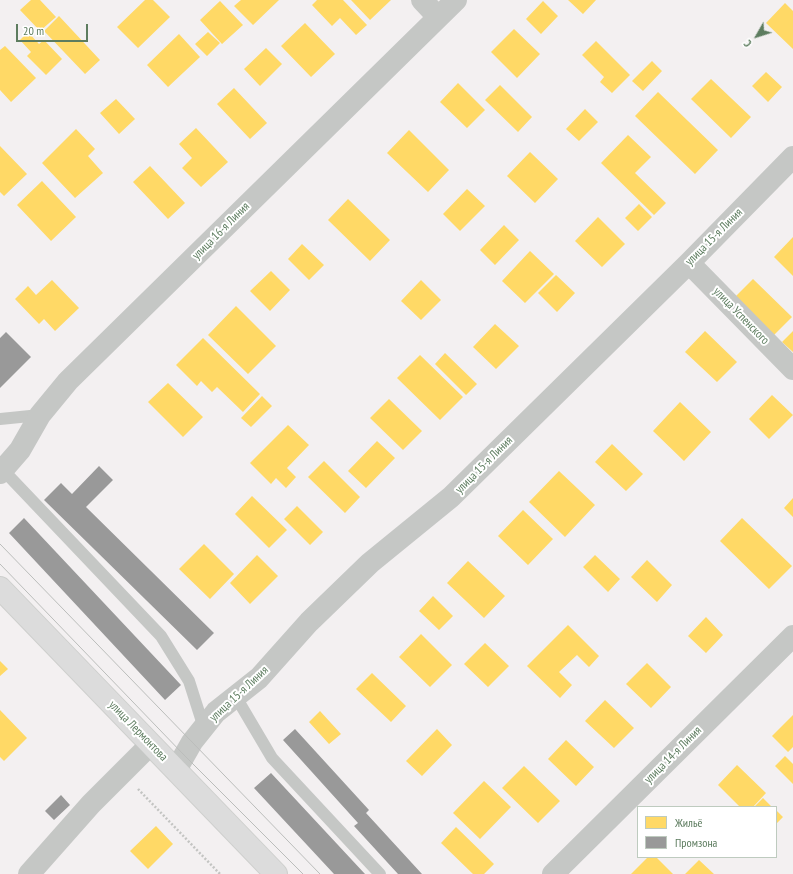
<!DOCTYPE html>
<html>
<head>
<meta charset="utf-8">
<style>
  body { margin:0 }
  #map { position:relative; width:793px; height:874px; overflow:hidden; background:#f3f0f1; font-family:"PT Sans Narrow",sans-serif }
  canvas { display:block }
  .legend { position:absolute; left:637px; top:806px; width:140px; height:52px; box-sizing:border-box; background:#fff; border:1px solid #becbbf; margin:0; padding:5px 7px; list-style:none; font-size:12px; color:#5d7c5f }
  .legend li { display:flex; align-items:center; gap:8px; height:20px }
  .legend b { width:20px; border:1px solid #becbbf }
  .north { position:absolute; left:737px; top:16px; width:40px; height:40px; -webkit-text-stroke:3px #fff; paint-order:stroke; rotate:231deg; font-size:11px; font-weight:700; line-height:16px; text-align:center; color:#5d7c5f }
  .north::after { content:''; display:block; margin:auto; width:14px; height:18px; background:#5d7c5f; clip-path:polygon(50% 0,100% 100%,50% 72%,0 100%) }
  .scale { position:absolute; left:16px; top:24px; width:72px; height:18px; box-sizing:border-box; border:2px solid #5d7c5f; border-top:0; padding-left:5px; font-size:12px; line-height:14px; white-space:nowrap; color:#5d7c5f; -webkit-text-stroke:3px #fff; paint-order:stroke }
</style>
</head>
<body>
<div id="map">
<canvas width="793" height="874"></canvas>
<ul class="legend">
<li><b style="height:11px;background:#ffd966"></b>Жильё</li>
<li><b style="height:11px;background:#999"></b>Промзона</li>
</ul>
<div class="north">С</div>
<div class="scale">20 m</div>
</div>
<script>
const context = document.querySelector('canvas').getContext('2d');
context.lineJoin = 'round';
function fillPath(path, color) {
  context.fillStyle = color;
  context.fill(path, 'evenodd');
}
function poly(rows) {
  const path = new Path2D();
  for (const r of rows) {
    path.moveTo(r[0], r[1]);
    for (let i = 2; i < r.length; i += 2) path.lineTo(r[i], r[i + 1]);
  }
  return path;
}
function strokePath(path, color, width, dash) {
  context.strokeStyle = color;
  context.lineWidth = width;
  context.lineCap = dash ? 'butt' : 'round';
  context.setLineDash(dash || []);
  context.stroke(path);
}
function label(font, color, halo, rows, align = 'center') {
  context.font = font + ' "PT Sans Narrow",sans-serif';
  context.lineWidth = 4;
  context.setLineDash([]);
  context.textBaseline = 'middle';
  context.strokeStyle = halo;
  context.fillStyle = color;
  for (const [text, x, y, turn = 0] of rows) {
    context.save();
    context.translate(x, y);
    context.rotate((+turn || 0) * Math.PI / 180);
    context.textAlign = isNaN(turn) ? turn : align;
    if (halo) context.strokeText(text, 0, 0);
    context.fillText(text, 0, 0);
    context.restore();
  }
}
fillPath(poly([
  [31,0,40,0,56,17,40,31,20,10],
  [145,0,153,0,170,17,138,48,117,27],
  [241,0,279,0,253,25,234,6],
  [317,0,343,0,367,25,356,35,340,18,332,26,312,5],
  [351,0,391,0,370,20],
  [568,0,596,0,583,14],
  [220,1,243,25,222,44,200,20],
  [543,1,558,16,541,34,526,19],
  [785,3,793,11,793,49,766,23],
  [59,16,100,60,85,74,44,31],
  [305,23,335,54,311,77,281,46],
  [514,29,540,54,517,78,491,52],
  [28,32,39,44,44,40,62,59,46,75,27,56,31,52,20,40],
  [208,32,220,43,207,56,195,44],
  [179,34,200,57,168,87,147,65],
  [596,41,630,75,612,93,600,82,604,77,582,55],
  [5,46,36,78,11,102,0,90,0,50],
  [266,48,282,64,260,86,244,69],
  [652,61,662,71,643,91,632,81],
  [766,72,782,87,768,102,752,86],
  [711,79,751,117,731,138,691,99],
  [458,83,485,110,467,128,440,102],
  [500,85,532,117,518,132,485,100],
  [234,88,267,123,250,139,217,104],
  [658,92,718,150,695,174,635,116],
  [116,99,135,119,119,134,100,113],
  [585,109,598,122,579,141,566,129],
  [196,128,228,162,201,187,182,168,192,158,179,144],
  [76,129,95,149,88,156,103,173,75,198,42,163],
  [409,130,449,170,428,192,387,153],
  [628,135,651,157,635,173,666,203,654,215,601,163],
  [0,146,27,174,4,196,0,192],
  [530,152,558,179,535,203,507,176],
  [150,166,185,203,168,219,133,182],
  [42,181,76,217,51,241,17,205],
  [467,189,485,206,460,231,443,214],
  [348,199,390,240,370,261,328,220],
  [639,204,652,217,638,231,625,218],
  [598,217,625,244,602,267,575,241],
  [504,225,519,240,495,265,480,250],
  [793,237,793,276,774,257],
  [302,244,324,265,309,280,288,259],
  [530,251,554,274,525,303,502,281],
  [271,271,290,290,270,311,250,291],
  [556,275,575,293,557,312,538,293],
  [753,279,792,317,774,335,735,297],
  [52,280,79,308,55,331,44,319,39,324,15,299,28,286,36,295],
  [421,280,441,300,421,320,401,301],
  [236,306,276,346,248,374,208,335],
  [495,324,519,346,496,369,473,347],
  [705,331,737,362,717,382,685,352],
  [793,331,793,352,782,342],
  [203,338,260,394,243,412,217,387,212,392,201,381,197,386,176,365],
  [445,353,477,384,466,395,435,364],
  [420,355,463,397,440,420,397,378],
  [168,383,203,417,183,437,148,402],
  [772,395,793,415,769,439,749,419],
  [262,396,272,406,251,427,241,418],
  [389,399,422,431,403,450,370,418],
  [680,402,711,432,684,461,653,431],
  [288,425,309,445,287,468,296,477,286,488,276,478,271,484,250,463],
  [377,441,395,458,366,488,348,471],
  [612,444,643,474,626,491,595,462],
  [324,461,360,497,345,513,308,477],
  [559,471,595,505,565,537,529,502],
  [252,496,287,530,269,548,235,514],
  [793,498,793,517,784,508],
  [297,506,323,532,310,545,284,519],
  [523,510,553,539,528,565,498,536],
  [742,518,792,566,769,589,720,541],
  [204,544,234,574,210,599,179,569],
  [257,555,278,576,250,604,230,583],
  [595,555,620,579,608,592,583,567],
  [647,560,672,585,657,602,631,577],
  [468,561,505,596,484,618,447,583],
  [433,596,453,616,439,630,419,611],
  [706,617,723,635,706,653,688,636],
  [568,625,599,656,589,667,577,655,559,672,572,685,560,698,527,666],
  [421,634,452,665,430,687,399,657],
  [485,643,509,666,488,687,464,664],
  [0,661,8,669,0,676],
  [647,663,671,687,651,708,626,684],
  [372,673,406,706,391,722,356,689],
  [605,700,634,728,614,748,585,721],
  [0,710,27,738,4,761,0,757],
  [320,711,341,734,329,744,309,722],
  [793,715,793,747,788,752,772,736],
  [437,729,452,745,422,776,406,761],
  [566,740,594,767,576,786,548,759],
  [785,756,793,764,793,784,775,766],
  [737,765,766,793,753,807,740,807,718,785],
  [524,766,560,801,538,823,502,788],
  [484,781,511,807,480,839,453,813],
  [763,798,772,807,754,807],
  [776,810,783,817,776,824],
  [156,826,173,844,148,869,130,851],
  [456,827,494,864,484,874,473,874,441,843],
  [648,857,656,857,673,874,631,874],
  [699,860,714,874,685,874]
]), '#ffd966');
fillPath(poly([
  [6,332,31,357,0,388,0,338],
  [99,466,113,480,86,507,214,633,197,650,44,500,61,483,72,494],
  [24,518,181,685,165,700,9,533],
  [295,729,369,810,366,813,422,874,398,874,354,826,358,823,283,740],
  [271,773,365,874,334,874,254,788],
  [61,795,70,805,54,820,45,811]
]), '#999');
const secondary = poly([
  [0,588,276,874]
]);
strokePath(secondary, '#cecfcd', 24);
strokePath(poly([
  [138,789,220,874]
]), '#c3c4c2', 2.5, [2, 2]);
strokePath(poly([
  [0,419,40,415],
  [3,470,161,636,189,681,204,728],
  [236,697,272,758,380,874]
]), '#c5c7c5', 12);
strokePath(poly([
  [422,0,438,17],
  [689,263,793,369],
  [0,473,20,450,40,415,68,381,456,0],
  [176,770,192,742,216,712,259,678,309,622,370,563,451,497,689,263,793,157],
  [29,874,91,804,151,744],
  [553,874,793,636]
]), '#c5c7c5', 22);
strokePath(secondary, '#dcdcdc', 22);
strokePath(poly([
  [0,544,320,874],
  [0,564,184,755,303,874]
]), '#bbbdbb', 1);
label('12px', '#5d7c5f', '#fff', [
  ["улица 16-я Линия",221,231,-45],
  ["улица 15-я Линия",714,237,-45],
  ["улица Успенского",741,316,46],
  ["улица 15-я Линия",484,465,-45],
  ["улица 15-я Линия",239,694,-43],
  ["улица Лермонтова",138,731,46],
  ["улица 14-я Линия",673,755,-45]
]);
</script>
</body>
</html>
